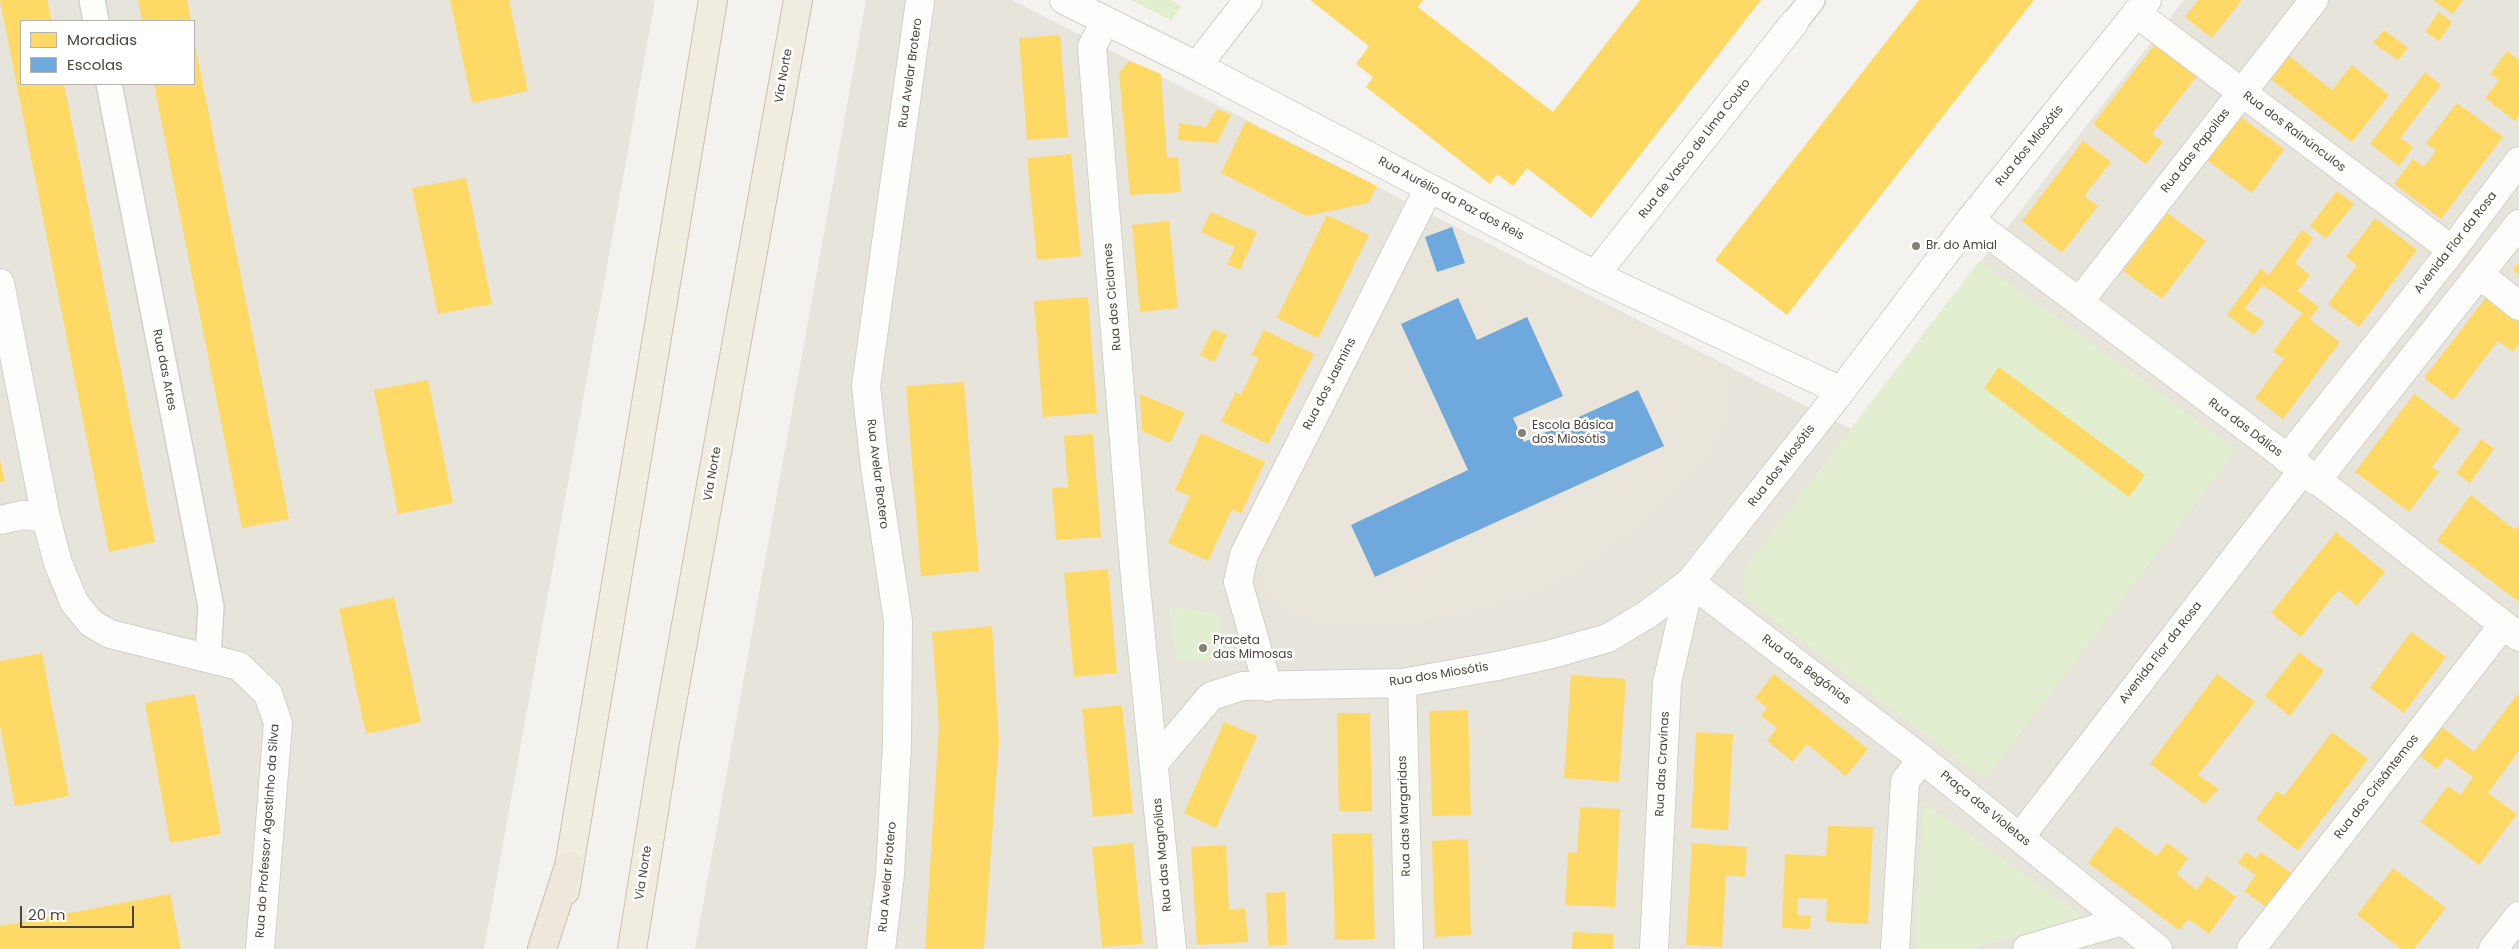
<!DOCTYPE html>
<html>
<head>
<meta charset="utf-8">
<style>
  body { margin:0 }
  #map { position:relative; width:2519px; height:949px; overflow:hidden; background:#f4f2ee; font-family:Poppins,sans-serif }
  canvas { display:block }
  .legend { position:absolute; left:20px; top:20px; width:175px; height:65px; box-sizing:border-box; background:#fff; border:1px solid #b7b4b0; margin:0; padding:6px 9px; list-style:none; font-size:15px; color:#4b4439 }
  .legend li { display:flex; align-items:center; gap:10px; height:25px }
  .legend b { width:25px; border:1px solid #b7b4b0 }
  .scale { position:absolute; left:20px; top:906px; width:114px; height:22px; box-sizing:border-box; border:2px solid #4b4439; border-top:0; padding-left:6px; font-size:15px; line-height:18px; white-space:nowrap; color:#4b4439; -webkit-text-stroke:4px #fff; paint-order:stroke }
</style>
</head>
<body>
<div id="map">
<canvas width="2519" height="949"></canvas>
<ul class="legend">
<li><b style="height:14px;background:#ffd966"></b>Moradias</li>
<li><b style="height:14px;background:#6fa8dc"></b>Escolas</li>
</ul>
<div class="scale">20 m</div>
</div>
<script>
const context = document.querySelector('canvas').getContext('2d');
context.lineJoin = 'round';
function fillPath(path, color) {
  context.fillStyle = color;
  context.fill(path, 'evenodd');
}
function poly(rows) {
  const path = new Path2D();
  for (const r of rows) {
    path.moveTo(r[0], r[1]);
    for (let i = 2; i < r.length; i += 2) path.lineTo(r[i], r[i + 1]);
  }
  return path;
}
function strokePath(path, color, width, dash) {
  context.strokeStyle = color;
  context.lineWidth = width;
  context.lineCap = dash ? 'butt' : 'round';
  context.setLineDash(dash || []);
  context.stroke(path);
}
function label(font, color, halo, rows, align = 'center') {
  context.font = font + ' Poppins,sans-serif';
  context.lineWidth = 5;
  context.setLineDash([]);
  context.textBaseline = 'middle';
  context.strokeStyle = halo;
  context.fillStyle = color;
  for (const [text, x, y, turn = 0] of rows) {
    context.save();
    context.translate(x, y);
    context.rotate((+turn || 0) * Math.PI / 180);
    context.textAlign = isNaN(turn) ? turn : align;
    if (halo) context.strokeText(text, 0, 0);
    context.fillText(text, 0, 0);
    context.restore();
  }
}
fillPath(poly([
  [0,0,655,0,484,949,0,949],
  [21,21,194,21,194,84,21,84],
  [866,0,1012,0,1851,429,2184,0,2519,0,2519,949,695,949]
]), '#e7e4dc');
fillPath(poly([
  [1452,227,1714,359,1724,367,1731,381,1734,393,1728,423,1719,444,1706,464,1670,501,1618,545,1574,576,1531,597,1470,615,1436,622,1357,630,1321,627,1288,614,1266,597,1259,580,1261,555,1398,273,1415,243,1425,237]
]), '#eae5da');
fillPath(poly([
  [1131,0,1172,0,1181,7,1171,20],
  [1979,261,2237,449,1985,780,1745,598,1743,570],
  [1169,607,1220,613,1225,660,1176,660],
  [1923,801,2085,918,1970,949,1915,949]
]), '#e1eecf');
fillPath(poly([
  [0,0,47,0,52,21,21,21,21,84,64,84,155,542,109,552],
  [138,0,187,0,191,21,142,21],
  [450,0,509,0,528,91,472,103],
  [1310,0,1423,0,1418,7,1553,112,1640,0,1761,0,1591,218,1527,168,1513,186,1497,174,1490,184,1366,87,1373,77,1356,64,1369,46],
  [1919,0,2034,0,1787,315,1715,260],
  [2198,0,2242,0,2212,38,2185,17],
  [2433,0,2463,0,2453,14],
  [2439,12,2452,22,2439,41,2425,31],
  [2384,30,2408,48,2398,60,2373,43],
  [1060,35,1068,137,1027,140,1019,38],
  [194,39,289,519,242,528,154,84,194,84],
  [2155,44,2197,76,2152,134,2163,142,2146,164,2093,124],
  [2507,51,2519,60,2519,115,2515,121,2485,98,2499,80,2490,74],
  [2289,56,2332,90,2352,65,2389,95,2352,142,2271,79],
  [1130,61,1161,74,1167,158,1178,157,1181,192,1130,195,1119,72],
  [2425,72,2441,85,2400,138,2413,147,2399,166,2370,144],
  [2457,103,2503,137,2441,219,2394,184,2413,159,2424,167,2436,151,2426,143],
  [1217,109,1231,115,1217,143,1178,140,1179,123,1206,127],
  [2237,114,2284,149,2252,193,2204,158],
  [1246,121,1377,186,1368,203,1306,216,1221,173],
  [2083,141,2111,162,2084,196,2098,206,2062,253,2022,221],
  [1071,154,1081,256,1037,260,1027,158],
  [466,178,492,304,438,314,412,188],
  [2337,191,2354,204,2326,239,2310,226],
  [1211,212,1257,232,1240,270,1227,264,1235,247,1201,232],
  [2167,213,2206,241,2162,299,2123,271],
  [1327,215,1369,235,1318,338,1277,318],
  [2375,218,2417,250,2359,327,2328,304,2357,265,2346,257],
  [1169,221,1178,308,1140,312,1132,225],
  [2302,230,2313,238,2295,263,2310,275,2298,291,2319,307,2309,319,2340,342,2283,419,2255,398,2284,359,2273,351,2302,313,2263,285,2245,308,2264,322,2254,335,2227,315,2261,268,2269,275],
  [2519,263,2519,275,2513,270],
  [2487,296,2519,321,2519,344,2513,352,2498,341,2453,400,2424,378],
  [1088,297,1097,413,1043,417,1034,301],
  [1213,329,1227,335,1214,362,1200,355],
  [1264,330,1314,354,1268,444,1221,421,1236,392,1241,395,1259,358,1251,355],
  [1999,367,2145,475,2129,497,1984,388],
  [428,380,453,503,398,514,374,390],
  [964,382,979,571,921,576,906,386],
  [1140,394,1185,413,1170,443,1142,431],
  [2414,394,2461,429,2432,467,2439,472,2409,512,2355,472],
  [1201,433,1265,462,1241,514,1232,509,1208,561,1168,543,1190,496,1175,490],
  [1093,434,1101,537,1056,540,1052,488,1068,487,1064,436],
  [2481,439,2494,449,2470,483,2456,473],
  [0,460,5,481,0,482],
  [2471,495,2515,530,2519,525,2519,602,2437,540],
  [2336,532,2385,572,2357,606,2338,590,2301,637,2271,613],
  [1108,569,1117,673,1074,677,1064,573],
  [394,597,421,722,366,734,339,609],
  [992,626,999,740,984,949,925,949,939,726,932,632],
  [2411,632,2446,657,2404,713,2370,688],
  [2299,652,2324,671,2290,716,2265,696],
  [42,653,69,796,15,806,0,726,0,661],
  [1774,674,1868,749,1846,776,1807,744,1793,762,1767,741,1777,728,1761,716,1767,708,1755,698],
  [2217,674,2255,702,2198,775,2219,789,2205,804,2150,764],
  [1571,675,1626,679,1619,782,1564,778],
  [2519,692,2519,751,2488,793,2517,814,2479,865,2421,822,2448,786,2460,795,2473,777,2446,757,2437,769,2420,756,2442,727,2474,752],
  [195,694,221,834,170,843,145,703],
  [1122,705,1133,813,1093,817,1082,709],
  [1468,710,1471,815,1432,816,1429,711],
  [1337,713,1370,713,1372,811,1339,811],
  [1224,722,1257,736,1216,828,1184,813],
  [1696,732,1733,734,1728,830,1691,828],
  [2332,732,2368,759,2298,851,2256,819,2277,791,2284,796],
  [1580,807,1620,809,1615,907,1565,905,1568,852,1577,853],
  [1828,826,1873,827,1868,924,1826,922,1827,899,1798,898,1797,915,1811,916,1810,929,1782,928,1785,854,1826,856],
  [2116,826,2157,856,2167,843,2188,858,2176,874,2197,890,2207,876,2236,897,2209,934,2188,919,2179,930,2088,863],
  [1372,833,1375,939,1335,940,1332,834],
  [1468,839,1471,935,1435,937,1432,841],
  [1133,843,1143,944,1102,947,1092,847],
  [1692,843,1747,847,1745,877,1726,875,1722,947,1686,945],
  [1226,845,1229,910,1245,908,1248,942,1197,945,1191,847],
  [2246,852,2256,859,2261,852,2293,874,2269,909,2244,891,2256,875,2238,863],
  [2393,868,2446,908,2414,949,2401,949,2357,915],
  [1285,892,1287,945,1268,946,1266,893],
  [170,894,181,949,0,949,0,926],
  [1573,932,1613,934,1613,949,1572,949]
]), '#ffd966');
fillPath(poly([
  [1452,227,1465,263,1437,272,1425,237],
  [1458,298,1477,340,1527,317,1563,396,1513,418,1524,442,1638,390,1664,446,1375,577,1351,525,1468,470,1401,324]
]), '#6fa8dc');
const pedestrian = poly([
  [92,0,96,21],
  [1794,23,1812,0],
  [109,84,211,607,208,657]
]);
const minor = poly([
  [1064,0,1197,66,1595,275,1841,391],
  [2136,13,2452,250],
  [1105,21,1092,47,1135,577,1172,949],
  [1197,66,1248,0],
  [1970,220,2354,508,2519,637],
  [2479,274,2519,306],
  [1595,275,1794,23],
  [0,283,46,518,58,563,74,602,91,623,110,634,239,666,268,694,278,723,260,949],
  [2079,302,2314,0],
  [2287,459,2452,250,2519,161],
  [2316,481,2519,224],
  [0,520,23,515,46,518],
  [1690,582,1922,759,2158,949],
  [1402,683,1409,949],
  [1268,687,1238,582,1244,555,1429,188],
  [1155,762,1211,696,1243,686,1402,683,1497,666,1552,654,1608,638,1648,614,1690,582,1841,391,1970,220,2147,0],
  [2020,837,2303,470],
  [881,949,890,874,897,744,898,621,875,467,866,386,920,1],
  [1654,949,1667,683,1690,582],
  [1895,949,1905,781,1922,759],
  [2027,949,2122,921],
  [2251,949,2503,625],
  [2493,949,2519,916]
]);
const trunk = poly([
  [565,891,713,0],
  [632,949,665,742,798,0]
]);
const motorway = poly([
  [542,949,569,866]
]);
strokePath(pedestrian, '#d2d0cb', 28);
strokePath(minor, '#d2d0cb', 30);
strokePath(trunk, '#ccbfa9', 30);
strokePath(motorway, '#ccbfa9', 30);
strokePath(pedestrian, '#fdfdfc', 25);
strokePath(minor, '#fdfdfc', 28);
strokePath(trunk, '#f0ece0', 28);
strokePath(motorway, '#ede8db', 28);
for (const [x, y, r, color] of [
  [1916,246,5,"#868178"],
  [1522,433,5,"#868178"],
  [1203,648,5,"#868178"]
]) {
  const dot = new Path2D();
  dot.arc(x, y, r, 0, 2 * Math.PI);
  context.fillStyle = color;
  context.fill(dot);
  strokePath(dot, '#fff', 2);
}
label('12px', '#4b4439', '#fff', [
  ["Rua Avelar Brotero",911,73,-82],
  ["Via Norte",784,76,-80],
  ["Rua dos Rainúnculos",2294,132,37],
  ["Rua dos Miosótis",2030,146,-51],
  ["Rua de Vasco de Lima Couto",1695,149,-52],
  ["Rua das Papoilas",2196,151,-52],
  ["Rua Aurélio da Paz dos Reis",1451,199,28],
  ["Avenida Flor da Rosa",2456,243,-52],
  ["Rua dos Ciclames",1113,297,-95],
  ["Rua das Artes",164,370,79],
  ["Rua dos Jasmins",1330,384,-63],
  ["Rua das Dálias",2245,428,37],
  ["Rua dos Miosótis",1782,466,-52],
  ["Via Norte",713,474,-80],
  ["Rua Avelar Brotero",877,474,83],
  ["Avenida Flor da Rosa",2161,653,-52],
  ["Rua das Begónias",1806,670,37],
  ["Rua dos Miosótis",1439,675,-9],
  ["Rua das Cravinas",1663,764,-87],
  ["Rua dos Crisântemos",2377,787,-52],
  ["Praça das Violetas",1985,809,39],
  ["Rua das Margaridas",1405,816,-92],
  ["Rua do Professor Agostinho da Silva",268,831,-86],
  ["Rua das Magnólias",1163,855,-95],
  ["Via Norte",644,873,-81],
  ["Rua Avelar Brotero",888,877,-85]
]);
label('12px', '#4b4439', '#fff', [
  ["Br. do Amial",1926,246],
  ["Escola Básica",1532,426],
  ["dos Miosótis",1532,440],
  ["Praceta",1213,641],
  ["das Mimosas",1213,655]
], 'left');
</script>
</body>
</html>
